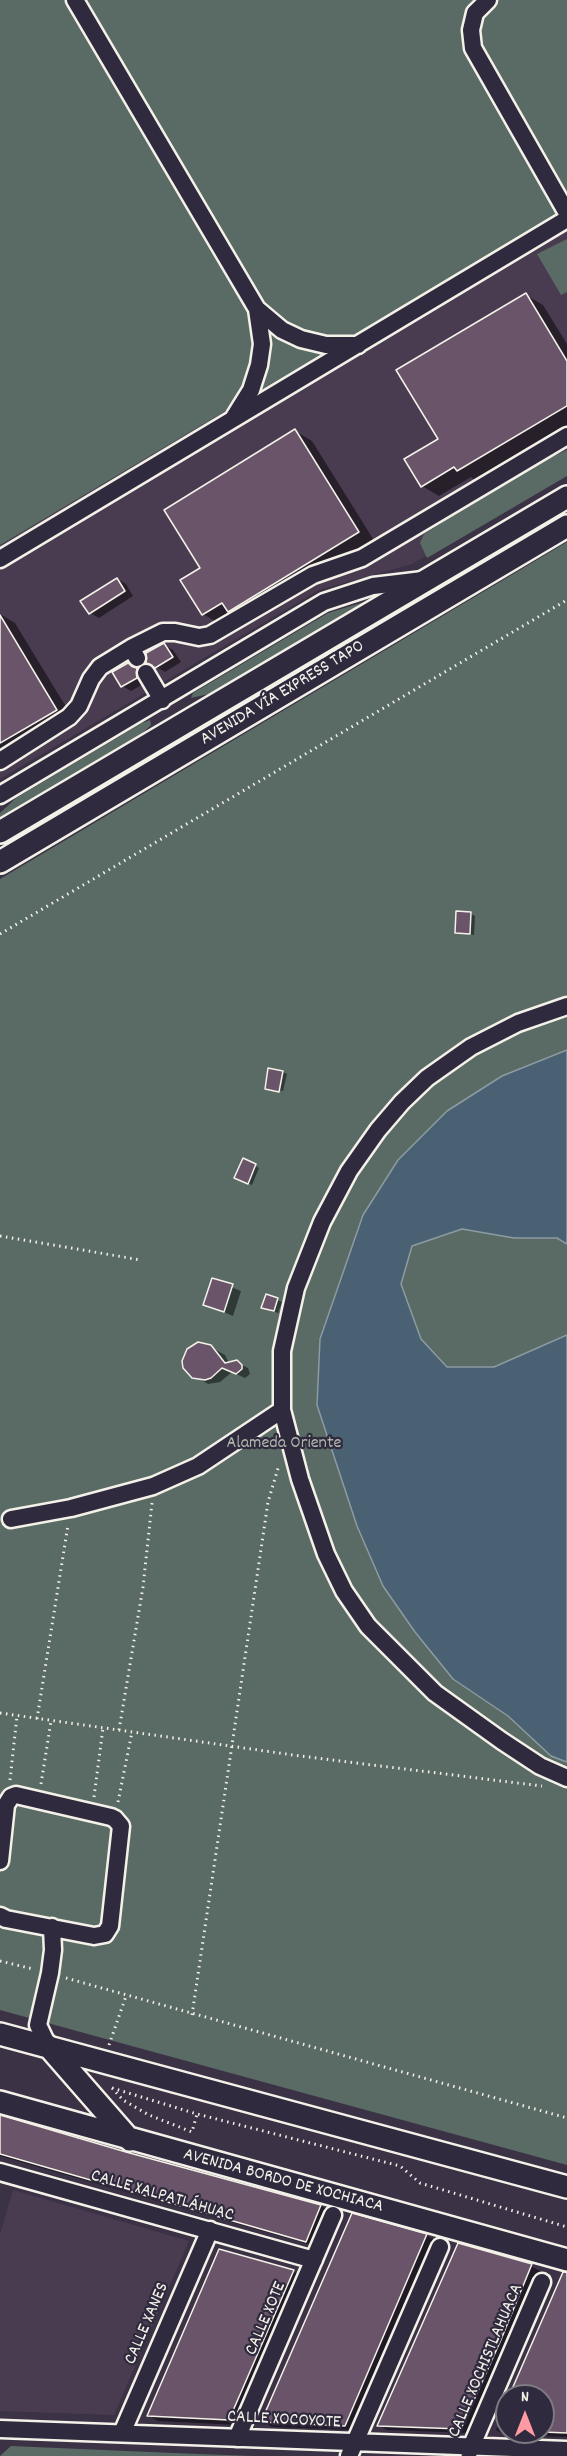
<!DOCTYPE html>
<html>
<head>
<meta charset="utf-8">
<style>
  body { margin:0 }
  #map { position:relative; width:567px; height:2456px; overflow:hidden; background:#3b3246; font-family:Dekko,sans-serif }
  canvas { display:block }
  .north { position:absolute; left:495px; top:2384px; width:60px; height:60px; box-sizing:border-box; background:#2f2a3d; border:2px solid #7e7a81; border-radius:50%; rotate:0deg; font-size:16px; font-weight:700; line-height:24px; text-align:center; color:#f4f1e8 }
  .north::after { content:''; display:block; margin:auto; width:21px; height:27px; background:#ff9aa2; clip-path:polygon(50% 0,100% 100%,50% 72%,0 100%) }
</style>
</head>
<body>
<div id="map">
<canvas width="567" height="2456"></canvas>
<div class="north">N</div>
</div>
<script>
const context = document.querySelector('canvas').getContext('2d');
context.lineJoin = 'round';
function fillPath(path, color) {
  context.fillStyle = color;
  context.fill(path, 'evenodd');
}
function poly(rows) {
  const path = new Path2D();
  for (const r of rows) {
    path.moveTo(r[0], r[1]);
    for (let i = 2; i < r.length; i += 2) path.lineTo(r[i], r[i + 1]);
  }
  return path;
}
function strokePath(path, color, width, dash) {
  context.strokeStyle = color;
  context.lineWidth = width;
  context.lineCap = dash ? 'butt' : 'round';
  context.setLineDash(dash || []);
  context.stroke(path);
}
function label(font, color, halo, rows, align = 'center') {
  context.font = font + ' Dekko,sans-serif';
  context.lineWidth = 4.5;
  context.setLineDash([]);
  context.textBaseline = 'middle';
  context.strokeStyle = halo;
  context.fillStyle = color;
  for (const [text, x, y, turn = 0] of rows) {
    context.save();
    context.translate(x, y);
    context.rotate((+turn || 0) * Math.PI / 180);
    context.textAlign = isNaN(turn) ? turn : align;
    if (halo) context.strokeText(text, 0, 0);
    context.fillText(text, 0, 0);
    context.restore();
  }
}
fillPath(poly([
  [0,0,567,0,567,472,412,564,319,590,0,779],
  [13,2190,189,2241,114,2415,0,2411,0,2234]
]), '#493c51');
fillPath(poly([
  [0,0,567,0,567,208,0,545],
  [567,239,567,292,561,295,537,254],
  [567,450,567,476,427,558,420,543,424,534,538,463],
  [567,542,567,2165,0,2010,0,879],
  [364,602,366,604,218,692,191,698,193,693,328,613],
  [150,720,151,725,126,749,0,821,0,813,16,798,142,723],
  [11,2446,173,2453,253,2456,0,2456]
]), '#596b64');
const water = poly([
  [567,1050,567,1244,557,1238,514,1238,462,1229,412,1246,401,1284,421,1339,447,1367,494,1367,567,1335,567,1762,551,1756,508,1716,453,1679,415,1632,383,1586,357,1526,317,1405,320,1339,363,1215,398,1160,447,1111,502,1076,567,1050]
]);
fillPath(water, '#496173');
strokePath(water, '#8d9ba2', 1.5);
fillPath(poly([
  [526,295,543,305,567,344,567,425,475,480,471,477,439,496,422,486,440,440],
  [295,431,312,441,375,542,220,624,203,614,202,568],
  [117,579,126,584,133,596,99,618,90,613],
  [0,614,15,623,74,720,0,764],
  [164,645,173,650,181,662,165,672,148,662],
  [128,665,145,675,145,683,131,691,122,686],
  [471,914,475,916,474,935,457,932],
  [283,1072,287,1074,283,1091,268,1088],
  [243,1160,259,1168,252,1185,240,1180],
  [213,1280,241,1291,233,1316,205,1304],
  [267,1296,282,1302,278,1313,267,1309],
  [205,1344,225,1355,229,1363,233,1361,248,1368,250,1374,245,1378,232,1372,220,1382,208,1384,188,1372],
  [0,2117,321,2206,330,2211,315,2246,0,2156],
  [353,2215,427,2236,436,2241,355,2430,272,2427,263,2422],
  [220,2251,294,2272,303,2277,239,2425,158,2421,149,2416],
  [531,2266,540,2271,470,2433,387,2430,379,2425],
  [567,2275,567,2437,505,2435,496,2430,507,2405,507,2432,543,2432,543,2396,511,2396]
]), '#0007');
const building = poly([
  [526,293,567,361,567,406,457,471,454,467,421,487,404,459,438,439,396,370,526,293],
  [295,429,359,532,228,612,222,603,202,615,180,580,200,568,164,510,295,429],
  [117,578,125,591,89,614,80,601,117,578],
  [0,615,57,710,0,743,0,615],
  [164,643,173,657,155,668,146,663,146,653,164,643],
  [128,663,137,668,137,678,121,687,112,672,128,663],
  [456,911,471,912,470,934,455,933,456,911],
  [268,1068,283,1071,279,1092,265,1089,268,1068],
  [243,1158,256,1164,248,1184,234,1178,243,1158],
  [212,1278,233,1284,224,1312,203,1305,212,1278],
  [266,1294,278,1298,274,1311,261,1308,266,1294],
  [198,1342,211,1345,225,1363,237,1360,242,1365,242,1369,236,1374,222,1368,211,1378,205,1380,192,1378,183,1368,182,1361,187,1349,198,1342],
  [0,2115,126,2152,321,2205,306,2242,0,2154,0,2115],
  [352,2213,427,2234,345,2426,261,2422,352,2213],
  [458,2243,532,2264,500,2342,461,2429,377,2426,458,2243],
  [219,2249,294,2270,229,2420,147,2416,219,2249],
  [563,2272,567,2272,567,2433,543,2432,543,2396,509,2396,563,2272]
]);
fillPath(building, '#69546a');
strokePath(building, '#f4f1e8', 1.5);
const minor = poly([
  [75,0,257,309,282,330,301,339,326,345,358,345],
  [488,0,475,13,471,30,473,48,567,213],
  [233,419,251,390,259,365,262,344,257,309],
  [0,559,567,219],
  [137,658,131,648,163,632,175,632,199,637,210,635,313,575,362,558,567,436],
  [146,673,162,700],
  [0,761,69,717,79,706,91,679,100,667,131,648],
  [0,795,324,602,373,586,423,580],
  [567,1006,518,1023,471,1047,427,1078,402,1102,378,1130,349,1171,322,1222,296,1288,282,1351,282,1410,300,1479,326,1554,344,1591,368,1626,435,1693,502,1741,540,1766,567,1778],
  [11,1519,71,1508,153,1486,198,1466,282,1410],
  [0,1861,6,1805,11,1797,16,1795,111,1817,115,1819,121,1826,110,1926,105,1934,94,1936,6,1919,0,1916],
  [48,2046,38,2025,50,1973,53,1950,52,1927],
  [0,2172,314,2260],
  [0,2429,567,2450],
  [122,2433,210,2230],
  [237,2438,333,2215],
  [469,2452,542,2282],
  [349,2456,440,2247]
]);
const major = poly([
  [0,832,567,497],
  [0,862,567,526],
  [0,2034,567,2187],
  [48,2046,130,2140],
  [0,2102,567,2260]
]);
strokePath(minor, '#f4f1e8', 21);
strokePath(major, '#f4f1e8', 26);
strokePath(poly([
  [0,934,567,600],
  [0,1236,141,1260],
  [0,1713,300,1756,542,1786],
  [37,1719,68,1525],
  [119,1730,143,1587,152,1503],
  [10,1780,17,1716],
  [41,1784,51,1721],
  [94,1797,103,1728],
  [118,1802,132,1732],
  [0,1961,33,1969],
  [66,1978,567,2118],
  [192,2015,268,1502,279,1465],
  [109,2045,126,1996],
  [112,2088,197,2114,400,2166,420,2183,567,2227],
  [112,2088,123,2100,149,2115,192,2132,197,2114]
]), '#f4f1e8', 3, [1.5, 4.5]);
strokePath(minor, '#2f2a3d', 16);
strokePath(major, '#2f2a3d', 21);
label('18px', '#f4f1e8', '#2f2a3d', [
  ["AVENIDA VÍA EXPRESS TAPO",283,694,-31],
  ["AVENIDA BORDO DE XOCHIACA",283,2182,15],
  ["CALLE XALPATLÁHUAC",162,2197,16],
  ["CALLE XOTE",267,2319,-67],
  ["CALLE XANES",148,2324,-67],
  ["CALLE XOCHISTLAHUACA",487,2361,-67],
  ["CALLE XOCOYOTE",284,2421,3]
]);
label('18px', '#aeb5ad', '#2f2a3d', [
  ["Alameda Oriente",284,1445]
]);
</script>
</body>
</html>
